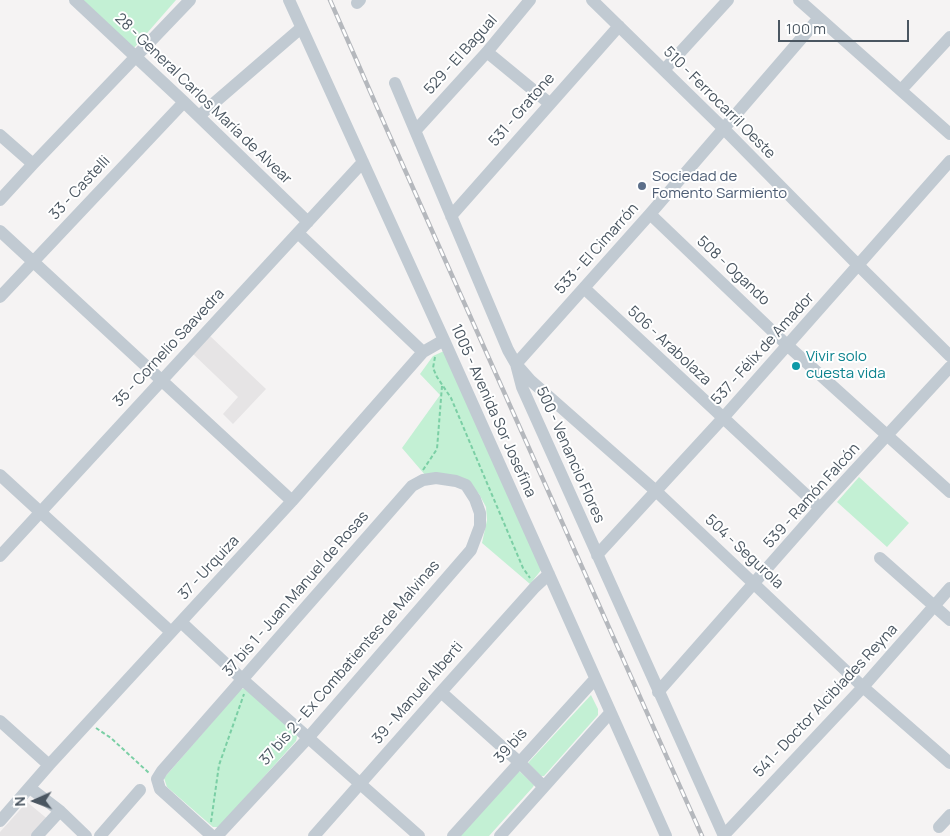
<!DOCTYPE html>
<html>
<head>
<meta charset="utf-8">
<style>
  body { margin:0 }
  #map { position:relative; width:950px; height:836px; overflow:hidden; background:#f5f3f3; font-family:Manrope,sans-serif }
  canvas { display:block }
  .north { position:absolute; left:10px; top:776px; width:50px; height:50px; -webkit-text-stroke:4px #fff; paint-order:stroke; rotate:268deg; font-size:14px; font-weight:700; line-height:20px; text-align:center; color:#4a5661 }
  .north::after { content:''; display:block; margin:auto; width:18px; height:22px; background:#4a5661; clip-path:polygon(50% 0,100% 100%,50% 72%,0 100%) }
  .scale { position:absolute; left:778px; top:20px; width:131px; height:22px; box-sizing:border-box; border:2px solid #4a5661; border-top:0; padding-left:6px; font-size:15px; line-height:18px; white-space:nowrap; color:#4a5661; -webkit-text-stroke:4px #fff; paint-order:stroke }
</style>
</head>
<body>
<div id="map">
<canvas width="950" height="836"></canvas>
<div class="north">N</div>
<div class="scale">100 m</div>
</div>
<script>
const context = document.querySelector('canvas').getContext('2d');
context.lineJoin = 'round';
function fillPath(path, color) {
  context.fillStyle = color;
  context.fill(path, 'evenodd');
}
function poly(rows) {
  const path = new Path2D();
  for (const r of rows) {
    path.moveTo(r[0], r[1]);
    for (let i = 2; i < r.length; i += 2) path.lineTo(r[i], r[i + 1]);
  }
  return path;
}
function strokePath(path, color, width, dash) {
  context.strokeStyle = color;
  context.lineWidth = width;
  context.lineCap = dash ? 'butt' : 'round';
  context.setLineDash(dash || []);
  context.stroke(path);
}
function label(font, color, halo, rows, align = 'center') {
  context.font = font + ' Manrope,sans-serif';
  context.lineWidth = 4;
  context.setLineDash([]);
  context.textBaseline = 'middle';
  context.strokeStyle = halo;
  context.fillStyle = color;
  for (const [text, x, y, turn = 0] of rows) {
    context.save();
    context.translate(x, y);
    context.rotate((+turn || 0) * Math.PI / 180);
    context.textAlign = isNaN(turn) ? turn : align;
    if (halo) context.strokeText(text, 0, 0);
    context.fillText(text, 0, 0);
    context.restore();
  }
}
fillPath(poly([
  [209,335,266,389,233,424,223,414,238,397,192,353],
  [27,802,50,821,36,836,0,836,0,832]
]), '#e6e4e5');
fillPath(poly([
  [83,0,176,0,134,48],
  [444,351,542,569,530,584,482,543,487,520,486,507,479,494,467,481,426,476,402,448,440,395,420,374,433,356],
  [859,477,909,523,887,547,837,502],
  [244,688,296,733,297,737,296,741,219,827,213,827,167,787,164,778,240,690],
  [591,695,598,709,598,715,544,776,541,776,528,763],
  [516,768,534,785,533,787,489,836,457,836]
]), '#c3f0d4');
strokePath(poly([
  [435,357,433,368,437,377,451,398,523,568,530,578],
  [423,470,437,449,442,386],
  [96,728,111,738,149,773],
  [211,822,219,765,244,694]
]), '#7bcfa5', 2, [4, 2.5]);
strokePath(poly([
  [75,0,184,102,308,222],
  [289,0,444,340,666,836],
  [592,0,724,129,859,266,950,356],
  [799,0,950,134],
  [357,3,360,0],
  [819,18,650,214,516,364,530,380,657,492,863,687,950,763],
  [487,52,549,103],
  [664,70,728,0],
  [395,83,508,350,516,364,522,387,724,836],
  [901,90,950,37],
  [199,116,301,28],
  [416,130,487,52,530,0],
  [0,135,33,164],
  [0,200,33,164,190,0],
  [650,214,787,345,950,492],
  [451,216,619,26],
  [0,231,292,501],
  [298,233,423,352],
  [584,288,820,508],
  [0,297,184,102],
  [0,475,171,632],
  [597,555,723,418,950,161],
  [0,556,363,162],
  [880,558,950,620],
  [181,622,242,679,419,836],
  [441,692,519,762,543,786],
  [658,692,820,508,950,367],
  [0,721,49,765],
  [30,788,60,811,86,836],
  [0,821,49,765,292,501,423,352,444,340],
  [939,827,950,815],
  [724,835,863,687,950,588],
  [37,836,60,811],
  [100,836,140,790],
  [212,836,160,789,157,779,162,771,412,486,423,480,436,478,456,481,466,485,475,499,480,513,480,526,471,550,308,738,217,836],
  [314,836,441,692,535,587,549,574],
  [453,836,595,679],
  [500,836,610,713]
]), '#c1cad2', 12);
const rail = poly([
  [330,0,388,132,702,836]
]);
strokePath(rail, '#b5b8bd', 4.5);
strokePath(rail, '#fff', 2.5, [8]);
for (const [x, y, r, color] of [
  [642,186,5,"#5c6f8a"],
  [796,366,5,"#0f9aa8"]
]) {
  const dot = new Path2D();
  dot.arc(x, y, r, 0, 2 * Math.PI);
  context.fillStyle = color;
  context.fill(dot);
  strokePath(dot, '#fff', 2);
}
label('15px', '#4a5661', '#fff', [
  ["529 - El Bagual",461,55,-48],
  ["28 - General Carlos María de Alvear",203,99,44],
  ["510 - Ferrocarril Oeste",719,103,45],
  ["531 - Gratone",522,110,-49],
  ["33 - Castelli",80,188,-47],
  ["533 - El Cimarrón",597,249,-48],
  ["508 - Ogando",733,271,43],
  ["506 - Arabolaza",669,346,43],
  ["35 - Cornelio Saavedra",169,348,-47],
  ["537 - Félix de Amador",763,349,-48],
  ["1005 - Avenida Sor Josefina",493,411,66],
  ["500 - Venancio Flores",570,455,66],
  ["539 - Ramón Falcón",812,496,-48],
  ["504 - Segurola",744,552,43],
  ["37 - Urquiza",209,568,-47],
  ["37 bis 1 - Juan Manuel de Rosas",296,594,-49],
  ["37 bis 2 - Ex Combatientes de Malvinas",350,663,-49],
  ["39 - Manuel Alberti",418,693,-49],
  ["541 - Doctor Alcibíades Reyna",826,701,-47],
  ["39 bis",511,746,-48]
]);
label('15px', '#4e5e75', '#fff', [
  ["Sociedad de",652,177],
  ["Fomento Sarmiento",652,194]
], 'left');
label('15px', '#0d838f', '#fff', [
  ["Vivir solo",806,357],
  ["cuesta vida",806,374]
], 'left');
</script>
</body>
</html>
